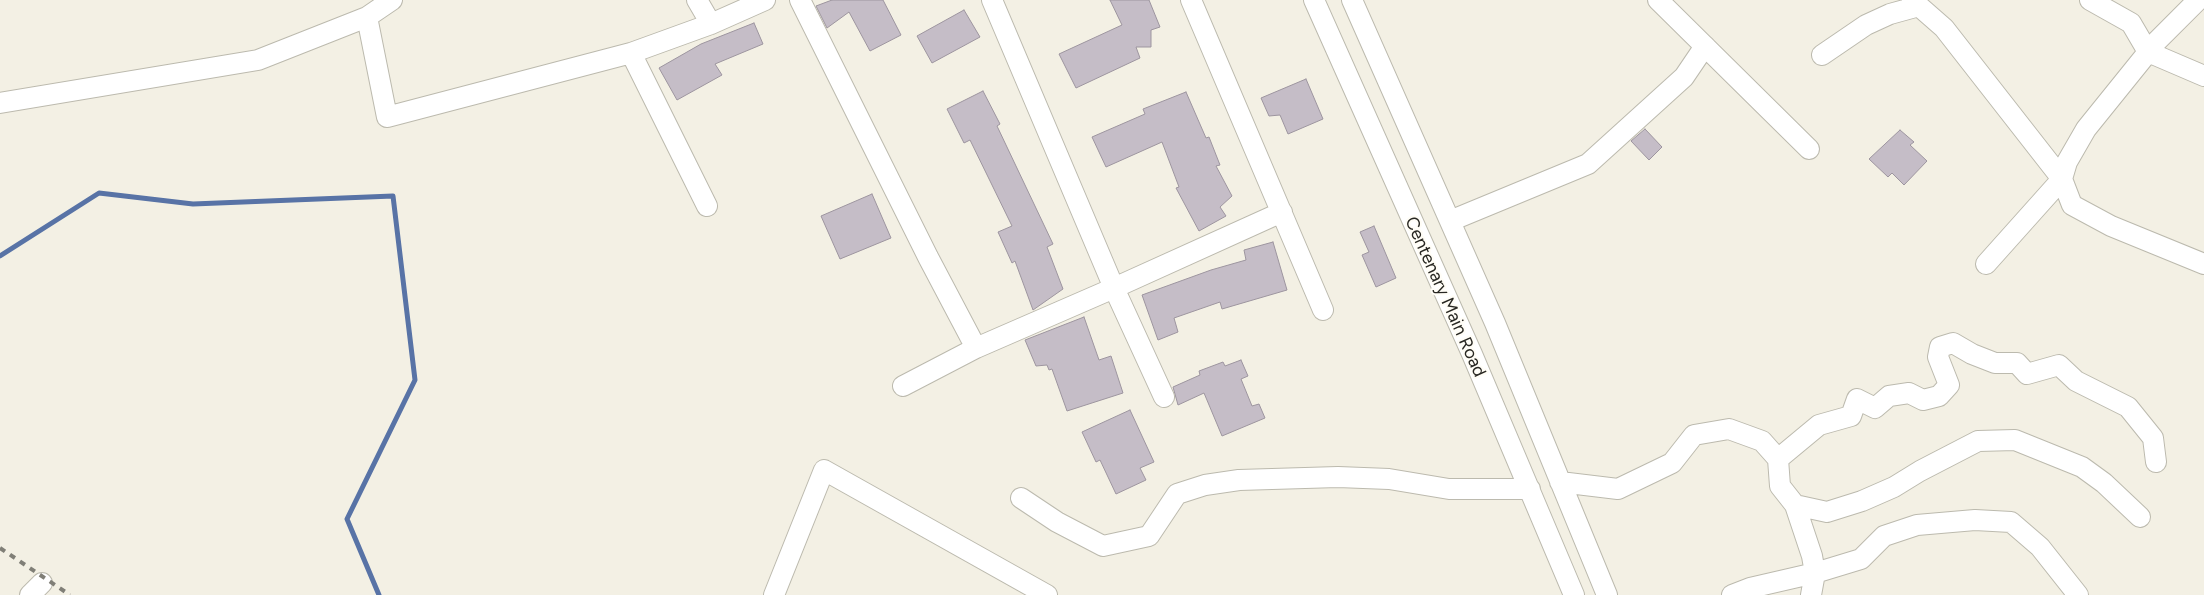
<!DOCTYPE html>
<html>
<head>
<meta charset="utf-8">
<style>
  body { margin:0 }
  canvas { display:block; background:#f3f0e4 }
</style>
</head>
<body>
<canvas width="2204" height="595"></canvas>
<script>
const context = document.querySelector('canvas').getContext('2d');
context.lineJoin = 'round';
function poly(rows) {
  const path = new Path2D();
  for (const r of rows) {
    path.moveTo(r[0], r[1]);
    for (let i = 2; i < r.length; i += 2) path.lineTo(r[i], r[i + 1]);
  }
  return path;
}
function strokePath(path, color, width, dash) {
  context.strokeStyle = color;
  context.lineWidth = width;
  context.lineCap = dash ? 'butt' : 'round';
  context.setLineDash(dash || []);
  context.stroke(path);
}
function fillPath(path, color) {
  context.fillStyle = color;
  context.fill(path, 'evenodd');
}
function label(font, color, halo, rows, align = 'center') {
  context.font = font + ' Figtree,sans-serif';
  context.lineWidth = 4;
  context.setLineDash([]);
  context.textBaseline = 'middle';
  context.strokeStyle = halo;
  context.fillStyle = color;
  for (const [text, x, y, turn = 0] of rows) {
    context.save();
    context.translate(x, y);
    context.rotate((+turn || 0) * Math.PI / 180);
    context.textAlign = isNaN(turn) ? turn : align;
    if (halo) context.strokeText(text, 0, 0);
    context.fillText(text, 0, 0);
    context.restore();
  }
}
strokePath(poly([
  [0,256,99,193,193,204,393,196,415,380,347,519,379,595]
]), '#5873a6', 5);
const building = poly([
  [832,0,883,0,901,35,870,51,849,12,827,28,816,6,832,0],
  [1110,0,1149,0,1160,27,1151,30,1151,47,1136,47,1140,58,1076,88,1059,54,1122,25,1110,0],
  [964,10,980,37,932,63,917,36,964,10],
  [754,23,763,44,715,64,722,75,677,100,659,68,701,44,754,23],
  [1306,79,1323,119,1288,134,1280,115,1269,116,1261,98,1306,79],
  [983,91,1000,124,997,126,1053,244,1047,247,1063,289,1033,310,1015,261,1012,263,998,232,1012,226,970,140,964,143,947,109,983,91],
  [1186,92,1206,138,1209,137,1220,165,1216,166,1232,196,1220,207,1226,216,1199,231,1176,188,1179,187,1162,142,1106,167,1092,137,1145,114,1143,109,1186,92],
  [1645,129,1662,147,1649,160,1631,141,1645,129],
  [1900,130,1914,142,1910,145,1927,161,1904,185,1892,173,1888,177,1869,159,1900,130],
  [872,194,891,238,840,259,821,216,872,194],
  [1374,226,1396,278,1376,287,1362,255,1369,252,1360,232,1374,226],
  [1273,242,1287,290,1222,309,1220,302,1174,318,1178,332,1158,340,1142,295,1211,270,1246,260,1244,250,1273,242],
  [1084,317,1099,360,1111,356,1123,393,1067,411,1052,369,1049,370,1047,365,1036,366,1025,340,1084,317],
  [1241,360,1248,376,1241,379,1252,406,1259,404,1265,418,1222,436,1204,393,1178,405,1173,387,1200,375,1199,371,1223,362,1225,366,1241,360],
  [1130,410,1154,462,1140,468,1146,480,1116,494,1100,460,1096,462,1082,432,1130,410]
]);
fillPath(building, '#c5bdc7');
strokePath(building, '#9d959f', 1);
const minor = poly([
  [697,0,711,24],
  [800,0,928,257,976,348],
  [992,0,1114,288,1164,397],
  [1191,0,1323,310],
  [1314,0,1472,354,1574,595],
  [1352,0,1495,323,1607,595],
  [1658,0,1809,149],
  [1912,0,1944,28,2062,179,1986,264],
  [2090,0,2131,23,2148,52,2204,76],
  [2198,0,2157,41,2086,129,2067,162,2062,179,2072,205,2111,226,2204,264],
  [367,17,387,117,631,53,711,24,765,0],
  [631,53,707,206],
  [1822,55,1866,25,1890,14,1919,6],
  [0,103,258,60,367,17,392,0],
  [1450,221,1588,164,1684,77,1705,46],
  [903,386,976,348,1114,288,1282,212],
  [1778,459,1819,425,1851,416,1857,399,1875,408,1889,396,1909,393,1923,400,1939,396,1949,385,1938,357,1940,347,1953,343,1972,354,1995,363,2017,363,2027,374,2059,365,2076,381,2128,407,2153,438,2156,462],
  [1560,482,1618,489,1672,463,1694,435,1729,429,1762,441,1778,459,1780,486,1795,505,1827,512,1862,501,1894,487,1920,471,1978,441,2015,440,2082,467,2104,483,2140,517],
  [1021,498,1057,522,1103,546,1149,536,1177,494,1205,485,1239,480,1338,477,1389,479,1449,489,1530,489],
  [1795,505,1812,556,1815,573,1811,595],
  [30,595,42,583],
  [774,595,824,470,1047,595],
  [1732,595,1750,588,1815,573,1861,559,1884,536,1917,525,1975,520,2011,522,2040,547,2078,595]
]);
strokePath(minor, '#bcbaae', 22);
strokePath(minor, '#fff', 20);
strokePath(poly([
  [0,548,70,595]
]), '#807f77', 4, [6, 6]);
label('18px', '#282722', '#fffdf6', [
  ["Centenary Main Road",1445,297,66]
]);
</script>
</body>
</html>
